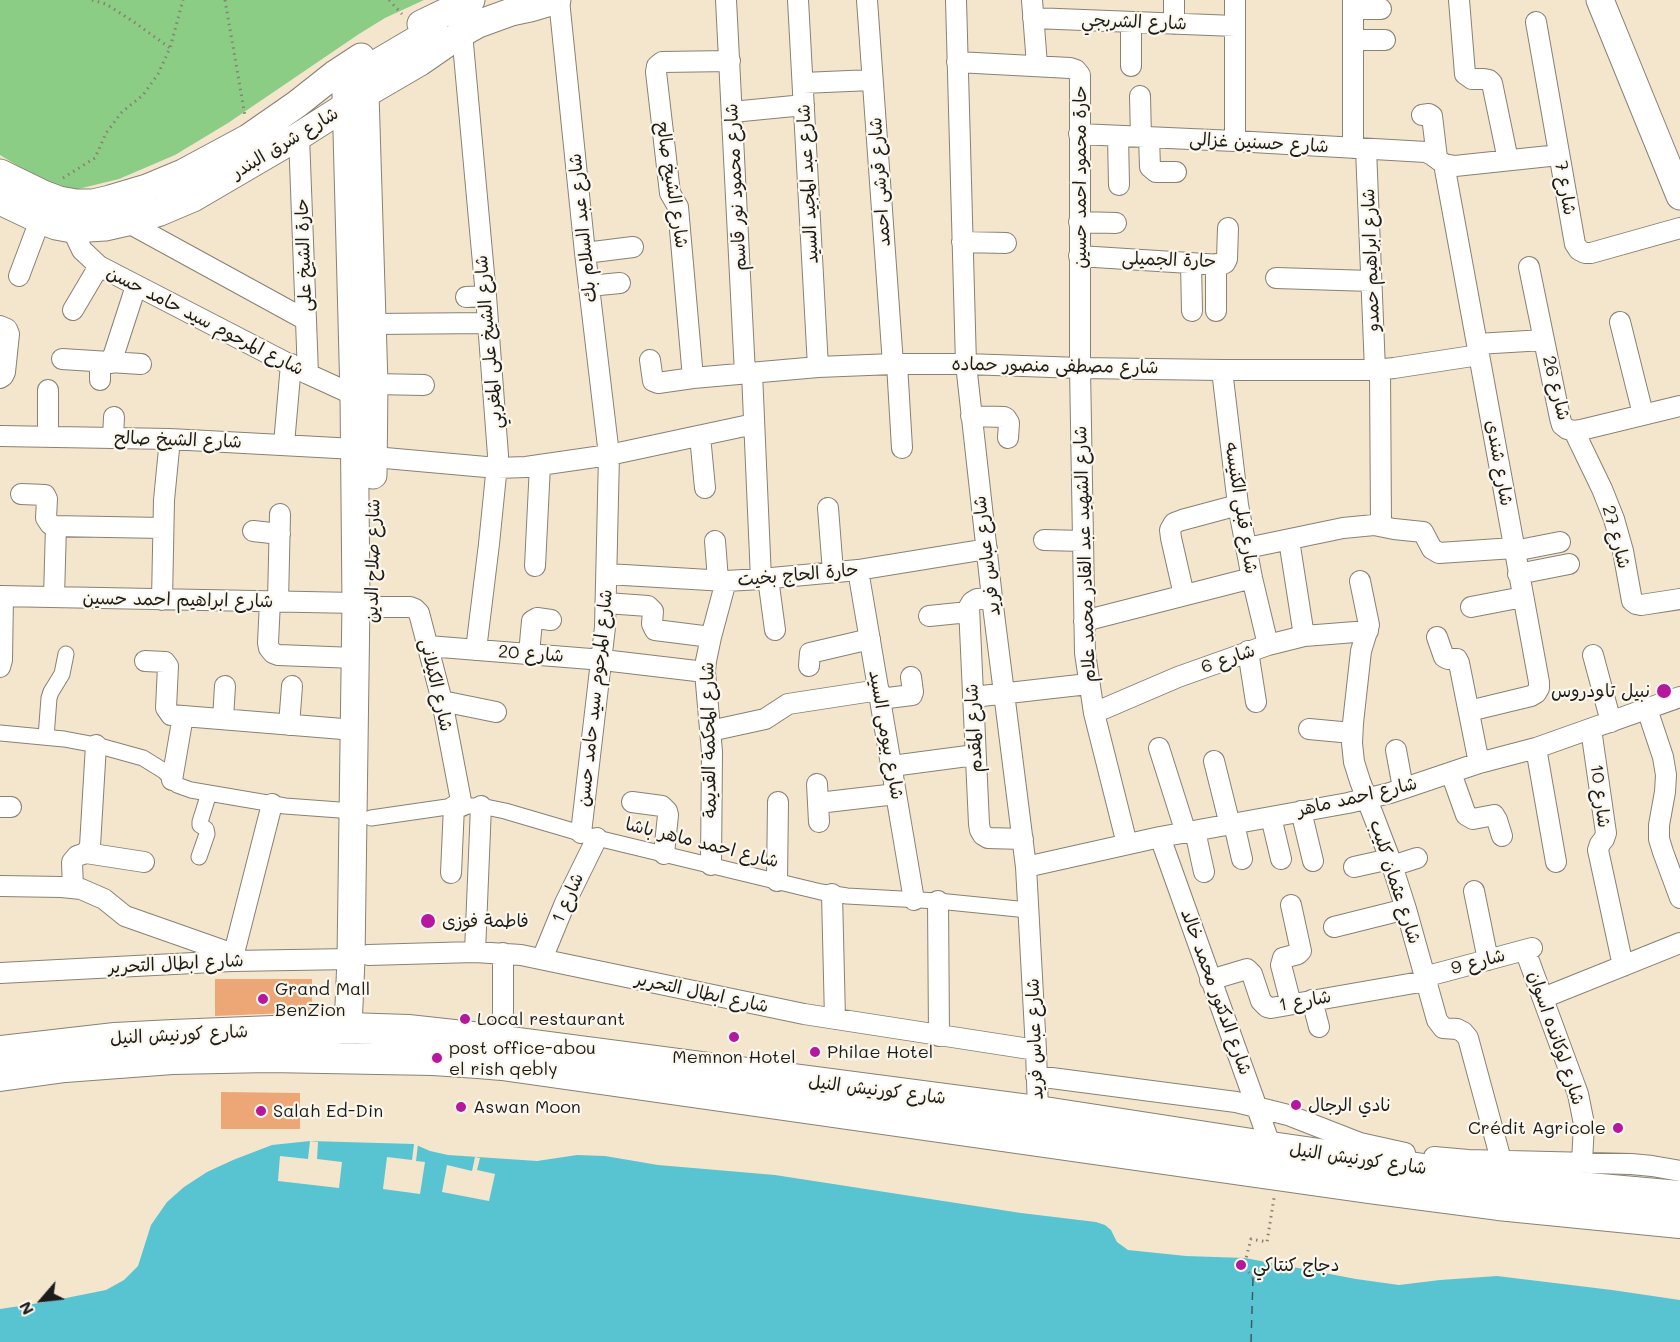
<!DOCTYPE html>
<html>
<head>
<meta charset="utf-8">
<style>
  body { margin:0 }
  #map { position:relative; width:1680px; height:1342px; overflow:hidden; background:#f4e6cd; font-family:Mali,sans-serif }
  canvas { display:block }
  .north { position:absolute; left:12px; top:1270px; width:60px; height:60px; -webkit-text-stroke:4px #fbf7ec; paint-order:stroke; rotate:242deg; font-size:16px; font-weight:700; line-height:24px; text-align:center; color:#1c1c1c }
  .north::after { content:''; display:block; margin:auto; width:21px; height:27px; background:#1c1c1c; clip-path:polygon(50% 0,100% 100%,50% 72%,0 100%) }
</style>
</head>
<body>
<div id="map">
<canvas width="1680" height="1342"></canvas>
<div class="north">N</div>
</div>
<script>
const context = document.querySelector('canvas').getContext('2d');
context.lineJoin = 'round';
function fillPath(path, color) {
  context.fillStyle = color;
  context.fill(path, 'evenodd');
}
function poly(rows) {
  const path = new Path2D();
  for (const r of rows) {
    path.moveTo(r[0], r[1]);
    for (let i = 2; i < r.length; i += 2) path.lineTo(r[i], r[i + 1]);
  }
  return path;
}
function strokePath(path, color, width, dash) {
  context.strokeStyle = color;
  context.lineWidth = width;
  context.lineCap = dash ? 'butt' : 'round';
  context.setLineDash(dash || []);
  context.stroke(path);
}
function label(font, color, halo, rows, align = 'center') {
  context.font = font + ' Mali,"Playpen Sans Arabic",sans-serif';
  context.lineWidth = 4.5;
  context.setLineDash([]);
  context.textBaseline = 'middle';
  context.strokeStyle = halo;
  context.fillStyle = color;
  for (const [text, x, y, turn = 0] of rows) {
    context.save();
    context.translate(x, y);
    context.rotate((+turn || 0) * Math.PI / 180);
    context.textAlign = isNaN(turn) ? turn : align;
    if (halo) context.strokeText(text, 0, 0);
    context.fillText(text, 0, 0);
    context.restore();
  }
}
fillPath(poly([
  [0,0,424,0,385,18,359,34,228,123,175,155,119,179,74,190,41,180,0,155]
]), '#8ccd85');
fillPath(poly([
  [310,1141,414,1144,430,1151,448,1155,537,1161,577,1155,605,1156,658,1165,775,1175,1021,1213,1096,1222,1105,1225,1111,1230,1117,1242,1128,1250,1186,1256,1245,1258,1356,1279,1399,1285,1440,1280,1497,1276,1612,1290,1680,1300,1680,1342,0,1342,0,1309,46,1302,106,1290,124,1280,138,1266,151,1225,167,1202,184,1187,207,1172,233,1160,272,1145]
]), '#58c4d1');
fillPath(poly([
  [310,1141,318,1142,317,1159,342,1162,339,1188,278,1181,280,1156,308,1159],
  [414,1144,418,1144,416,1161,425,1162,420,1194,383,1189,387,1157,412,1160],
  [475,1157,480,1158,477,1170,495,1174,489,1201,442,1192,447,1165,472,1171]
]), '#f4e6cd');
strokePath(poly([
  [1251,1342,1253,1278]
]), '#345f64', 1.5, [8, 6]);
fillPath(poly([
  [215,979,312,979,312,1012,215,1016],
  [221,1092,300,1093,300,1129,221,1129]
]), '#eda777');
const pedestrian = poly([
  [0,733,64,739,96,745,143,758,164,771,177,785,191,790,285,806,353,811],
  [46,737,49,698,51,692,62,674,66,654],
  [371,818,454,806,481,806,505,811,597,838,821,892,847,896,938,901,1028,910],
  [199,857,207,834,206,829,200,825,200,822,209,793]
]);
const minor = poly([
  [559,0,585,253,609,455,605,627,581,833],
  [726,0,745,374],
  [798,0,818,367],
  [867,0,893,364],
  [956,0,966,364,992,598,1026,867,1036,1050,1038,1111],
  [1032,0,1037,65],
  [1174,0,1174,24],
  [1235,0,1235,141],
  [1353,0,1353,148],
  [1459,0,1465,74,1472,79,1484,79,1489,80,1492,83,1508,160],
  [1353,9,1381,9],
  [1033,18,1235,26],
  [1131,22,1131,66],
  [1536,22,1575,244,1579,250,1585,253,1591,253,1680,228],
  [462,33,486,296,498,455,489,544,476,650],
  [1353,40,1385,40],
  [957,62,1070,68,1076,70,1080,75,1080,368,1085,653,1094,713,1127,844],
  [803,83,872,80],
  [1140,96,1141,137],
  [732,112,804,105],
  [1422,115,1429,114,1432,116,1437,158],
  [1079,134,1235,141,1426,152,1432,155,1444,164,1455,166,1559,155],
  [299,136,308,374],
  [1118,136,1119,185],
  [1149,137,1150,167,1156,172,1176,172],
  [1366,149,1375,370],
  [1444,164,1539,682,1539,688,1536,693,1531,696,1469,711],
  [127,222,306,320],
  [1079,222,1116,223],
  [72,229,82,250,99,266,308,374,354,395],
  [962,242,1006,243],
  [585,253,633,247],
  [1079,256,1221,265,1225,263,1227,259,1228,228],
  [1191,263,1192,311],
  [1529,267,1560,418,1562,425,1567,429,1574,431,1581,430,1680,406],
  [19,276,40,220],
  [1276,278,1371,281],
  [589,286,620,283],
  [466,297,486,296],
  [73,310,99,266],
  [1216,311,1216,264],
  [1620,322,1643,414],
  [372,324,488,323],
  [0,326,7,329,9,334,5,372,3,376,0,378],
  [1477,344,1544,340],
  [62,359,141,364],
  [650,360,653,381,658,383,693,378,818,367,893,364,966,364,1080,368,1222,370,1375,370,1394,368,1479,355],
  [111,363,136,286],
  [897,364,902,448],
  [1222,370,1238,505,1252,578,1268,645],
  [1380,370,1381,526],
  [752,373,761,579],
  [693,378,678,207,670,193,656,72,657,66,662,62,730,61],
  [100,380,100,362],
  [374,384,424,385],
  [48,390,48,437],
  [971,416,1004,417,1006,418,1009,423,1008,438],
  [1574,431,1602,489,1614,519,1623,551,1632,601,1636,604,1641,605,1680,599],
  [0,436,170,439,355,449],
  [700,436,705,488],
  [113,438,114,417],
  [284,444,291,364],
  [374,457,497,468,526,467,609,455,754,424],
  [21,494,45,495,47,499,46,518,50,524,53,526,163,528],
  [828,508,833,572],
  [253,531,280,534],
  [1044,540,1083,541],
  [1289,540,1304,636],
  [715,541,718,580],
  [1247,548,1343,528,1374,525,1394,529,1423,532,1432,549,1439,553,1514,548],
  [1514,551,1560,542],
  [535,566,540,465],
  [858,570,914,900],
  [607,574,726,581,761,579,858,570,987,549],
  [1518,574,1569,564],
  [768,578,775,630],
  [1360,581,1369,625,1361,651,1353,723,1352,743,1354,762,1360,781,1390,859,1406,909,1437,1020,1443,1028,1457,1029,1463,1032,1468,1038,1501,1160],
  [1184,595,1171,538,1170,530,1174,523,1182,520,1238,505],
  [0,596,356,603],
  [54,597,56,526],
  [992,598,977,599,972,602,969,607,979,824,980,830,983,835,988,838,1023,839],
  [162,600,164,500,170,439],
  [270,601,268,643,269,648,273,653,278,655,355,658],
  [278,602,280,514],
  [606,603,648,606,653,611,652,624,655,630,711,637],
  [372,607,410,607,415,609,419,613,442,701,462,806],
  [1471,607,1523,597],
  [929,616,969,612],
  [1084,621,1252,578],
  [1437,637,1444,657,1448,659,1457,659,1459,663,1479,763],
  [428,646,603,660,705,672],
  [1248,651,1256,702],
  [529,654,532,621,537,618,551,620],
  [1593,655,1611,722],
  [145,661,165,662,168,666,166,708,171,715,355,730],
  [809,666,810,653,870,639],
  [0,667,2,660,3,596],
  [973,697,1088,684],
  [880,699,912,695,913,692,911,677],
  [442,701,496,712],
  [1647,709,1663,757,1666,775,1665,792,1659,825,1659,839,1663,852,1680,898],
  [1094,713,1178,677,1268,645,1304,636,1368,631],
  [223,719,225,686],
  [289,725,292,686],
  [1309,729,1352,733],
  [1591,729,1606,833,1604,839,1600,844,1598,850,1623,966],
  [710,731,765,719,788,704,879,690],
  [1159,748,1186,833],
  [1536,748,1556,862],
  [1396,750,1403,788],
  [1214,761,1230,825],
  [892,766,975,755],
  [1451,773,1466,815,1473,819,1494,815,1497,820,1502,836],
  [172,780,183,716],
  [817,784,819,822],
  [632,802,662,806,667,811,668,815,664,854],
  [818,803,896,794],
  [0,807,11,807],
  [1301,811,1313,861],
  [1271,817,1281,859],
  [1234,824,1242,859],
  [1195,831,1204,872],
  [1160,837,1271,1147],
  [86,853,144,862],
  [711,865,712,752,705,672,706,661,711,637,726,581],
  [1392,866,1417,858],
  [1026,867,1160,837,1348,803,1390,793,1479,763,1536,748,1680,697],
  [1354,867,1390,859],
  [451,873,454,806],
  [777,881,778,802],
  [0,886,62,887,81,889,104,899,125,916,233,954],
  [73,888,72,862,77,856,86,853,90,846,96,745],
  [1474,891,1488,960],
  [832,894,835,1019],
  [938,901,939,1036],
  [1291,905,1301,951,1298,954,1283,958,1281,965,1291,1004],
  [1334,927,1406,909],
  [1525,950,1578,1094,1584,1124,1582,1162],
  [475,952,481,806],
  [503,953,503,1041],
  [368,955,475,952,521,955,804,1014,1036,1050],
  [542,959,565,903,597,838],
  [232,961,272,804],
  [0,973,232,961,351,959],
  [1424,977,1532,948],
  [1210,980,1247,969,1252,974,1261,1001,1267,1007,1271,1008,1426,981],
  [1543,998,1680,943],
  [1312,1000,1319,1027],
  [1036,1076,1236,1102,1288,1115,1360,1143,1405,1153],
  [1434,1157,1468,1160,1631,1164,1652,1166,1680,1171]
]);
const secondary = poly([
  [1600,0,1680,196],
  [421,24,471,0],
  [365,94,374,384,373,475],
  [0,173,43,194,59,200,76,203,93,203,110,199,147,188,183,173,248,138,297,104,335,74,361,57],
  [0,201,40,220,56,226,72,229,105,227,127,222,160,212,193,198,299,136,365,94,420,62,462,33,478,24,511,12,530,8,557,0],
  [348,1028,351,959,356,603,354,395,346,94,348,85,357,75,418,39,429,29,438,16]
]);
const primary = poly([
  [0,1051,115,1038,173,1035,348,1028,408,1030,472,1037,1038,1111,1271,1147,1500,1180,1680,1196],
  [0,1076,65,1067,172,1059,269,1057,433,1060,478,1063,502,1065,1368,1188,1498,1205,1680,1223]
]);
strokePath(pedestrian, '#888174', 17);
strokePath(minor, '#888174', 22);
strokePath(secondary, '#888174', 29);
strokePath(primary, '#888174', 32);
strokePath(poly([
  [92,0,106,4,134,22,170,48],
  [225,0,245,116],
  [389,0,402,14],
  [63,178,95,158,106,133,122,112,143,95,158,74,170,48,183,0],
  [1253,1278,1244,1266,1251,1239,1267,1242,1274,1198]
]), '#888174', 3, [1.5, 4.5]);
strokePath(pedestrian, '#fff', 15);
strokePath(minor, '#fff', 20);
strokePath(secondary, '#fff', 27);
strokePath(primary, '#fff', 30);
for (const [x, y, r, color] of [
  [1664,691,8,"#b5179e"],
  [428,921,8,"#b5179e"],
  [263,999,6,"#b5179e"],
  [465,1019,6,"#b5179e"],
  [734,1037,6,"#b5179e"],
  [815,1052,6,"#b5179e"],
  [437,1058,6,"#b5179e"],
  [1296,1105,6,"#b5179e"],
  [461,1107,6,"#b5179e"],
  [261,1111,6,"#b5179e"],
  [1618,1128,6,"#b5179e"],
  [1241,1265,6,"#b5179e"]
]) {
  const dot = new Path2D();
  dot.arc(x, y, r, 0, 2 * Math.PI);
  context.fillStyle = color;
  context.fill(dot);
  strokePath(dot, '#fbf7ec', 2);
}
label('18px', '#1c1c1c', '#fbf7ec', [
  ["شارع الشربجي",1134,22,2],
  ["شارع شرق البندر",285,143,-31],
  ["شارع حسنين غزالى",1259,143,3],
  ["حارة محمود احمد حسين",1080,177,-90],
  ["شارع قرشى احمد",880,182,-94],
  ["شارع عبد المجيد السيد",808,184,-93],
  ["شارع الشيخ صالح",672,185,81],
  ["شارع محمود نور قاسم",736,187,-93],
  ["شارع 7",1565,188,80],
  ["شارع عبد السلام بك",583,228,-96],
  ["حارة الشيخ على",304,255,-92],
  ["حارة الجميلى",1169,260,2],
  ["شارع ابراهيم حمدو",1371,260,-92],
  ["شارع المرحوم سيد حامد حسن",205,321,27],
  ["شارع الشيخ على المغربي",489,342,-95],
  ["شارع مصطفى منصور حماده",1055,366,1],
  ["شارع 26",1556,388,76],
  ["شارع الشيخ صالح",178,440,2],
  ["شارع شندى",1499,463,80],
  ["شارع قبلى الكنيسه",1241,508,81],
  ["شارع 27",1616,537,75],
  ["شارع الشهيد عبد القادر محمد علام",1085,554,-92],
  ["شارع عباس فريد",987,556,-97],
  ["شارع صلاح الدين",373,561,-89],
  ["حارة الحاج بخيت",798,575,-5],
  ["شارع ابراهيم احمد حسين",178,600,1],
  ["شارع 20",531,654,4],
  ["شارع 6",1228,659,-19],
  ["شارع الكيلانى",436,685,77],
  ["شارع المرحوم سيد حامد حسن",595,698,-84],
  ["شارع المقدم",974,728,-93],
  ["شارع بيومى السيد",886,735,80],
  ["شارع المحكمة القديمة",709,740,-91],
  ["شارع 10",1600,796,83],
  ["شارع احمد ماهر",1357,797,-13],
  ["شارع احمد ماهر باشا",702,843,14],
  ["شارع عثمان كليب",1395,882,72],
  ["شارع 1",568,898,-66],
  ["شارع 9",1478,962,-15],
  ["شارع ابطال التحرير",176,964,-3],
  ["شارع الدكتور محمد خالد",1216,992,70],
  ["شارع ابطال التحرير",702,993,12],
  ["شارع 1",1305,1001,-10],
  ["شارع كورنيش النيل",179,1035,-3],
  ["شارع لوكانده اسوان",1556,1038,71],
  ["شارع عباس فريد",1035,1039,-92],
  ["شارع كورنيش النيل",877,1090,7],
  ["شارع كورنيش النيل",1358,1159,8]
]);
label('18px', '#1c1c1c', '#fbf7ec', [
  ["نبيل تاودروس",1650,691,"right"],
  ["فاطمة فوزى",442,921],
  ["Grand Mall",275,989],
  ["BenZion",275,1010],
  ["Local restaurant",477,1019],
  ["post office-abou",449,1048],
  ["el rish qebly",449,1069],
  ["Philae Hotel",827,1052],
  ["Memnon Hotel",734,1057,"center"],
  ["نادي الرجال",1308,1105],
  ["Aswan Moon",473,1107],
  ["Salah Ed-Din",273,1111],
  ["Crédit Agricole",1606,1128,"right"],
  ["دجاج كنتاكي",1253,1265]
], 'left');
</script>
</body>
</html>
